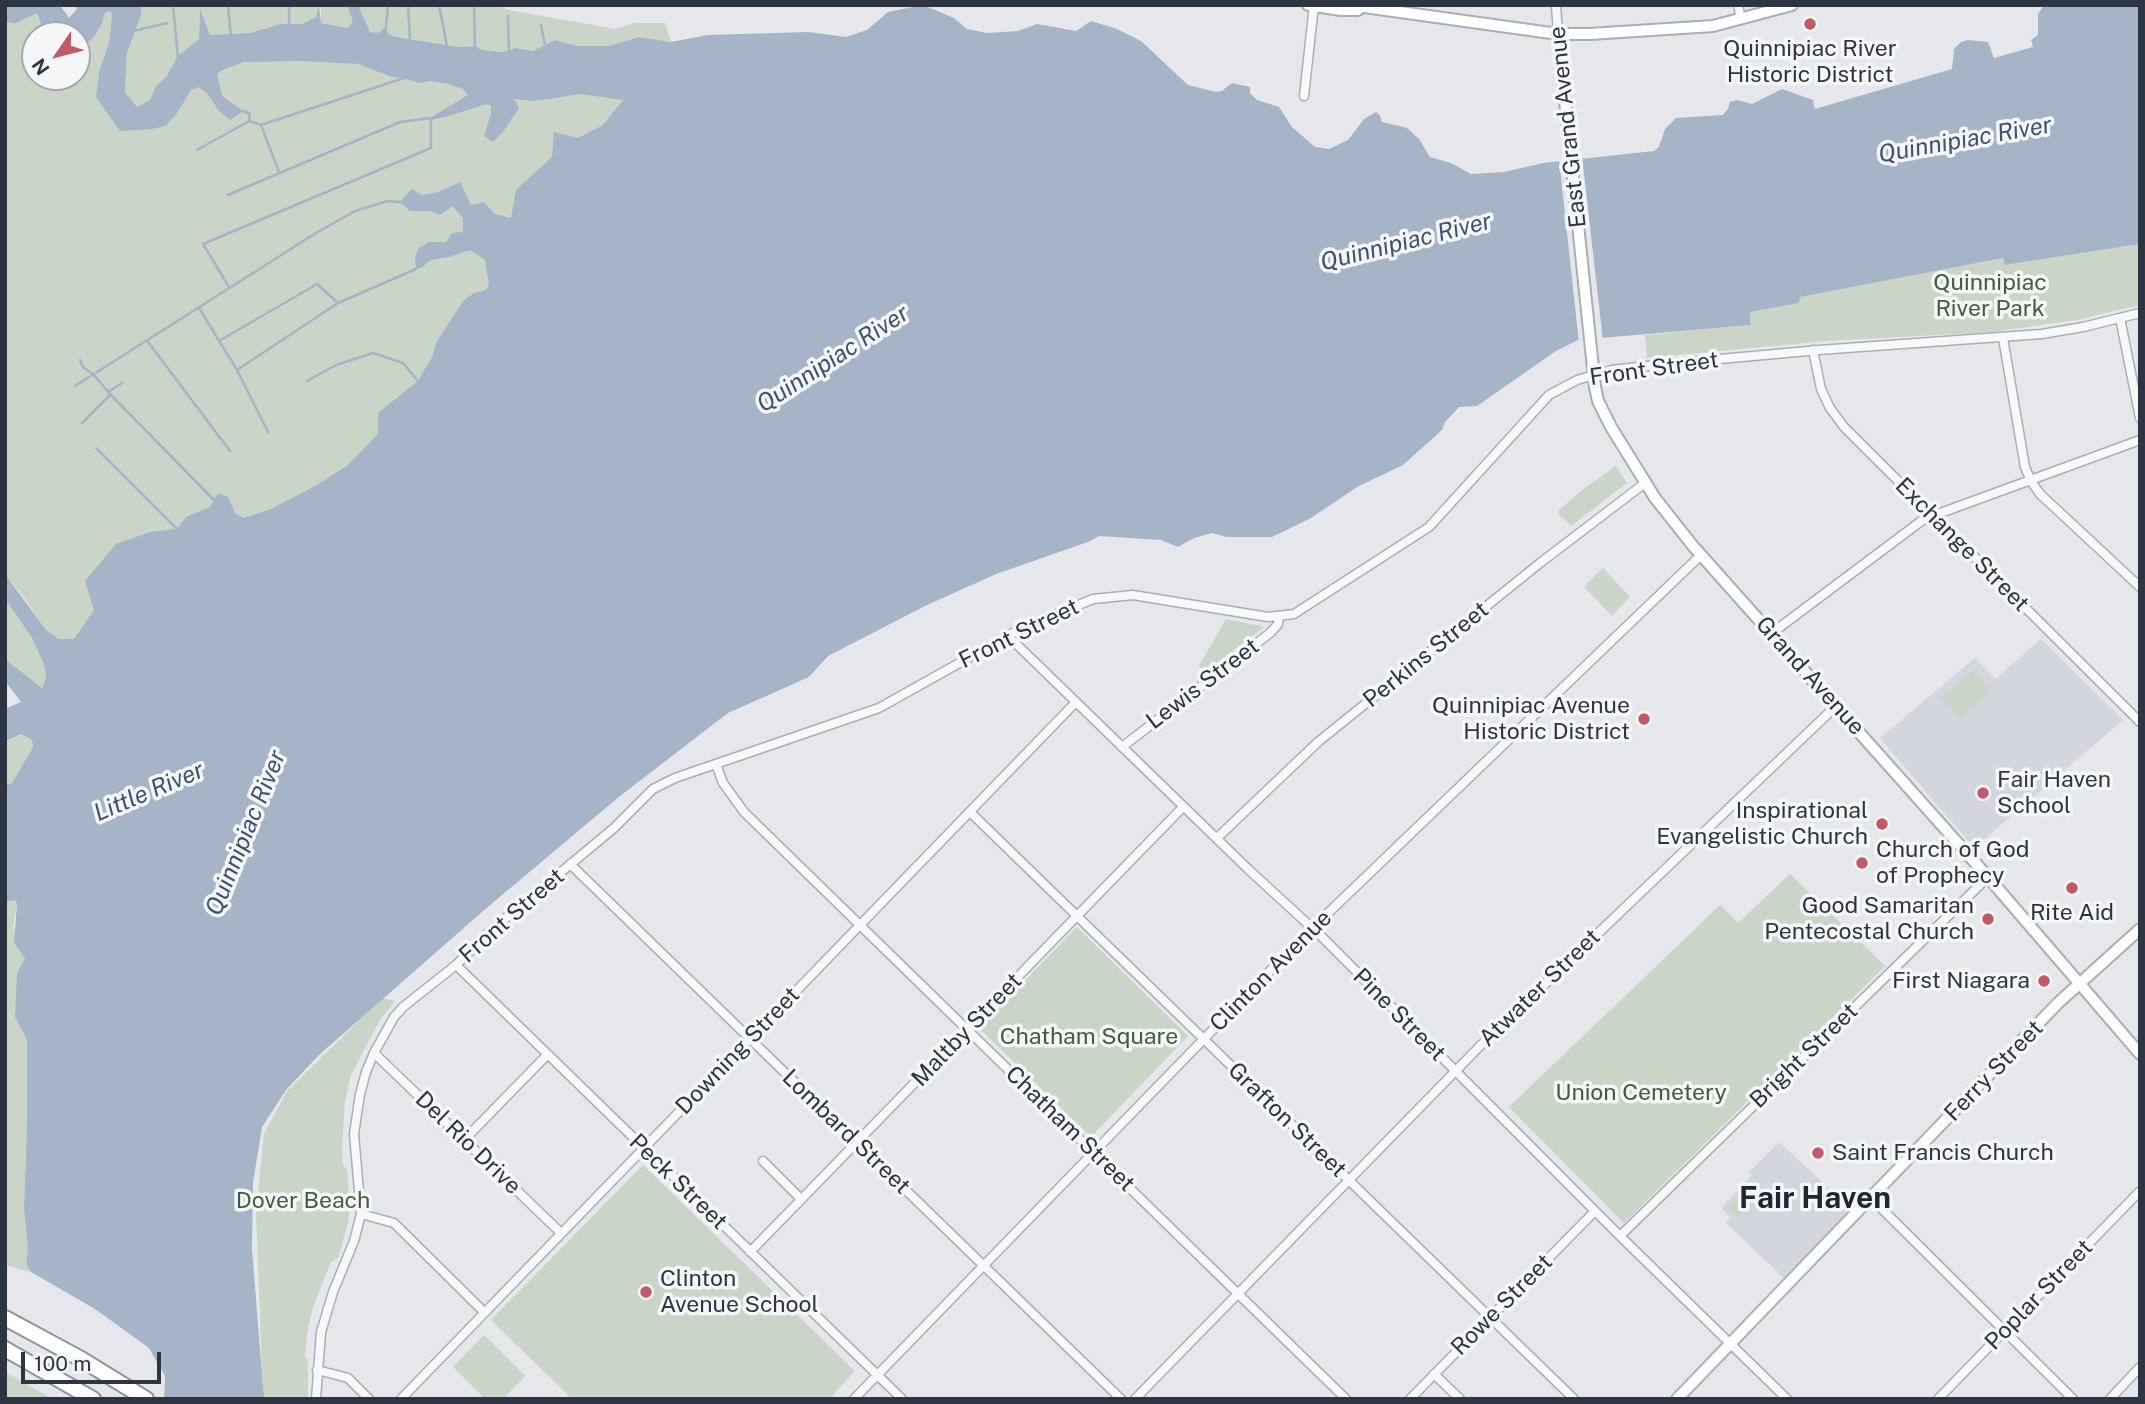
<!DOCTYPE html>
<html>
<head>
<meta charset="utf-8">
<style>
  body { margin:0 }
  #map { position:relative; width:2145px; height:1404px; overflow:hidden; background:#e5e7eb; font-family:"Public Sans",sans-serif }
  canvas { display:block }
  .frame { position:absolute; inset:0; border:7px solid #2e3542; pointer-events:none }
  .north { position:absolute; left:21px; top:21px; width:70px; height:70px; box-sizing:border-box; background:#f5f6f8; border:2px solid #a5a9af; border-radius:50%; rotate:235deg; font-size:19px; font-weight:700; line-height:28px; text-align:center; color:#2e3542 }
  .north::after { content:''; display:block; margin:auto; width:24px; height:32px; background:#c05a66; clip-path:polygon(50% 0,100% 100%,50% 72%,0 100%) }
  .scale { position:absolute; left:21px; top:1352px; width:140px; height:32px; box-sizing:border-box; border:4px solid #2e3542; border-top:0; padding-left:9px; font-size:21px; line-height:24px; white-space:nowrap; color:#2e3542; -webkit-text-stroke:5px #f5f6f8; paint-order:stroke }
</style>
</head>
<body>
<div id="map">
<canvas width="2145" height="1404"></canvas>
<div class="frame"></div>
<div class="north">N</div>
<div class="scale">100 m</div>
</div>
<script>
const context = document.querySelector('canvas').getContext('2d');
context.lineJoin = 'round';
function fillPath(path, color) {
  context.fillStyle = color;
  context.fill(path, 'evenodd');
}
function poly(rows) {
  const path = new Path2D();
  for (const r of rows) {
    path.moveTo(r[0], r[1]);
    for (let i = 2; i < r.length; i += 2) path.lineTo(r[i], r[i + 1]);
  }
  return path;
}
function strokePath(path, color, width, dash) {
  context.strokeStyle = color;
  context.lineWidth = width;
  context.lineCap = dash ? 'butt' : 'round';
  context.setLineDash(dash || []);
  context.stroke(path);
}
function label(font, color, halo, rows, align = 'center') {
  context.font = font + ' "Public Sans",sans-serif';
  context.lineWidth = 7;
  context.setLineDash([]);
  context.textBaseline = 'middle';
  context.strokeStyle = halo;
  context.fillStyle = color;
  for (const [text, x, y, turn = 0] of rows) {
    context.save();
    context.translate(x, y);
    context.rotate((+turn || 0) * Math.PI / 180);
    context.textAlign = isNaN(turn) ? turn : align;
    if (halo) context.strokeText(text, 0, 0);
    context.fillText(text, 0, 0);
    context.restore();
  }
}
fillPath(poly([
  [2041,639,2123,720,1974,848,1880,738,1975,658,1995,679],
  [1779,1142,1856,1213,1789,1283,1725,1222,1730,1217,1721,1208,1752,1175,1749,1172]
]), '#d3d6dd');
fillPath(poly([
  [141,5,319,5,316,17,304,23,504,94,636,91,485,248,492,282,381,445,73,673,26,600,5,574,5,21,14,24,37,13,45,35,35,35,35,77,77,77,77,48,84,45,102,24,105,13,110,11,112,15,109,43,98,77,126,120,223,44,262,29,250,33,210,36,200,11,199,39,178,56,166,77,156,86,150,100,137,107,125,92,127,53,141,15],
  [321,5,347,5,353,21,349,28,321,23],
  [358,5,497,5,509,10,615,29,634,23,665,23,671,42,639,37,609,46,575,46,555,40,533,51,516,48,501,52,482,50,475,46,459,47,370,32],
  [2140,244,2140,305,2076,320,1992,332,1826,341,1647,358,1645,335,1749,325,1750,312,1799,303,1799,297,2003,258,2006,265],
  [1616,466,1627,483,1571,526,1558,514,1559,510,1582,490],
  [1603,568,1630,597,1612,616,1584,587],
  [5,599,32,638,44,665,46,677,42,688,5,659],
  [1226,619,1264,627,1206,672,1199,666],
  [1974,670,1989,688,1989,693,1960,719,1941,698],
  [21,734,32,740,33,747,12,783,5,785,5,741],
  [1790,874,1885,966,1624,1223,1509,1107,1720,905,1738,923],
  [15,900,17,904,13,927,25,959,15,1017,27,1040,27,1124,24,1208,28,1250,26,1263,31,1272,5,1265,5,902],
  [1077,927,1188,1036,1091,1137,979,1028],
  [382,998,395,1001,380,1020,351,1075,345,1101,342,1148,343,1165,347,1171,350,1205,348,1224,338,1258,331,1262,313,1307,307,1333,305,1358,308,1359,308,1399,263,1399,256,1210,264,1134,287,1091],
  [643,1165,855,1371,829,1399,572,1399,491,1320],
  [1745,1190,1754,1199,1737,1217,1727,1207],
  [484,1335,525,1376,503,1399,485,1399,453,1367],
  [5,1372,51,1398,52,1399,5,1399]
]), '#cad4c7');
fillPath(poly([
  [5,5,60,5,69,18,77,9,73,5,141,5,141,15,127,53,125,92,137,107,150,100,156,86,166,77,178,56,199,39,200,9,210,35,250,33,281,24,302,24,316,17,319,5,321,23,348,28,353,21,347,5,358,5,370,32,378,33,386,27,388,34,397,37,459,47,475,46,482,50,501,52,516,48,533,51,555,40,576,46,609,46,639,37,671,42,708,35,809,32,846,37,867,30,888,12,923,5,954,18,967,29,987,33,1018,31,1037,24,1076,31,1091,21,1117,29,1141,41,1188,85,1216,92,1222,91,1232,83,1250,87,1250,93,1257,100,1279,107,1292,127,1315,147,1329,149,1348,140,1364,119,1376,112,1380,116,1382,122,1407,128,1419,139,1430,157,1451,163,1471,174,1504,172,1543,163,1654,151,1659,147,1665,129,1676,118,1723,115,1728,109,1730,102,1737,100,1752,104,1782,89,1813,100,1815,109,1952,69,1954,49,1961,42,1968,40,1988,42,1994,58,2033,47,2031,40,2038,35,2038,14,2044,5,2140,5,2140,244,2005,265,2003,258,1800,297,1799,303,1750,312,1750,325,1578,340,1556,351,1477,406,1459,407,1445,422,1442,430,1403,465,1357,487,1311,518,1272,537,1227,537,1212,533,1194,538,1178,547,1161,540,1099,536,1088,542,996,574,925,606,828,656,809,677,728,713,620,796,483,911,319,1055,286,1090,262,1127,253,1183,252,1249,264,1399,164,1399,165,1376,149,1348,95,1309,31,1272,26,1263,28,1250,24,1208,27,1124,27,1040,15,1017,17,973,25,959,14,942,17,904,15,900,5,902,5,785,12,783,33,747,32,740,21,734,5,741,5,709,21,702,5,681,5,659,42,688,46,677,44,665,32,638,5,599,5,574,46,630,59,639,74,639,94,610,85,581,116,544,150,532,177,529,186,517,210,507,218,493,228,497,235,513,244,518,271,509,317,485,348,465,378,434,378,413,418,381,433,355,437,341,464,300,474,293,486,290,489,285,485,260,470,250,449,257,435,259,428,262,423,267,416,269,415,257,419,248,429,242,446,242,452,233,463,232,463,218,453,206,440,215,430,211,410,211,400,202,412,189,422,195,438,192,460,182,471,205,484,202,495,214,511,218,516,190,552,157,554,132,578,138,603,125,623,100,580,94,535,101,514,99,519,108,504,131,493,142,484,136,491,114,491,106,486,104,449,116,431,120,430,118,468,95,463,89,448,84,431,81,419,83,404,78,392,77,358,64,301,61,244,62,222,70,217,74,222,96,243,111,230,120,218,110,207,93,199,87,191,90,176,115,165,126,152,129,120,131,96,97,99,72,109,43,112,15,110,11,105,13,102,24,93,38,84,45,77,48,77,35,45,35,37,13,14,24,5,21]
]), '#a5b4c6');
fillPath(poly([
  [1582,156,1603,341,1579,343,1559,159]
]), '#e5e7eb');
strokePath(poly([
  [173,5,178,58],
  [228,5,231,37],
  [289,5,289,26],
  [408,5,410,40],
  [439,5,447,46],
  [474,5,475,47],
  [508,16,509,52],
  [541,25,545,46],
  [386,27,388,5],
  [133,31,167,23],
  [243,111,250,114,249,121,261,125,279,172],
  [261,125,404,78],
  [197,150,249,121],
  [228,195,400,122,430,118],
  [229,287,203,244,431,148,431,120],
  [199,308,237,370,268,432],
  [219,341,317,284,338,303],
  [148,342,230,451],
  [80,360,83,367,93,374,110,394,214,500],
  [237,370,338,303,416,269],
  [307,381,336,365,373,353,403,363,418,381],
  [75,386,316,233,355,211,388,201,400,202],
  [108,392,122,383],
  [82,423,110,395],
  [96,448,177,529]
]), '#a5b4c6', 2.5);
const minor = poly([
  [1556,5,1558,34],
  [1738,5,1741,19],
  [1304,96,1314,5],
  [2120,318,2140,418],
  [2003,338,2025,467,2031,481,2040,494,2140,587],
  [1813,350,1821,389,1830,408,1844,427,2140,722],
  [1772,633,1924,519,2140,440],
  [1008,636,1249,870,1322,937,1620,1236,1787,1399],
  [1122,747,1270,633,1278,624,1279,618],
  [716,764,723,783,744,812,1346,1399],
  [970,812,1574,1399],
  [1217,838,1318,742,1540,563,1645,483],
  [570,864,1121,1399],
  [456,965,902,1399],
  [374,1053,561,1233],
  [465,1139,547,1055],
  [763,1161,801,1199],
  [1871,1198,2073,1399],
  [361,1214,394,1223,484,1312],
  [1620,1236,1988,877],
  [750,1252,1183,807],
  [317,1370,348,1378,369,1399],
  [1434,1374,1460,1399],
  [316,1399,321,1332,333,1292,354,1241,361,1214,354,1134,360,1094,366,1072,374,1053,394,1017,403,1007,456,965,488,933,614,828,653,789,675,778,879,708,1020,629,1093,599,1133,595,1268,617,1294,614,1429,527,1549,395,1577,380,1612,370,1665,364,1819,350,2042,334,2083,327,2140,313],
  [401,1399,1076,702],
  [854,1399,1301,939,1701,555],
  [1135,1399,1479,1047,1836,706],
  [1410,1399,1595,1211],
  [1938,1399,2140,1191],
  [2110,1399,2140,1367]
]);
const secondary = poly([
  [1308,5,1341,10,1358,10],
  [1350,5,1558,34,1590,34,1713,26,1792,5],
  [1558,34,1595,387,1598,401,1611,427,1655,498,1693,546,1988,877,2140,1054],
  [1677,1399,2058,1003,2140,929]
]);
const motorway = poly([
  [5,1318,81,1359,146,1399],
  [5,1349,93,1399]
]);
strokePath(minor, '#aaaeb5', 11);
strokePath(secondary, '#aaaeb5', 14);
strokePath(motorway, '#8e94a0', 18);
strokePath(minor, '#f7f8fa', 8);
strokePath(secondary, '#fff', 10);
strokePath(motorway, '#fff', 14);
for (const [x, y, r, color] of [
  [1810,24,7,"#c05a66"],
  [1644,719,7,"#c05a66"],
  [1983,793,7,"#c05a66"],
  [1882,824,7,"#c05a66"],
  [1862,863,7,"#c05a66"],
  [2072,888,7,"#c05a66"],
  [1988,919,7,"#c05a66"],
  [2044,981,7,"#c05a66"],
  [1818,1153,7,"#c05a66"],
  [646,1292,7,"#c05a66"]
]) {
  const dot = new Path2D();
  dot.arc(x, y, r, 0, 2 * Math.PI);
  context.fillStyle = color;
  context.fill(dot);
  strokePath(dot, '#f5f6f8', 2.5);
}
label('23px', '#2e3542', '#f5f6f8', [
  ["Quinnipiac River",1810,49,"center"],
  ["Historic District",1810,75,"center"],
  ["Quinnipiac Avenue",1630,706],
  ["Historic District",1630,732],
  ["Fair Haven",1997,780,"left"],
  ["School",1997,806,"left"],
  ["Inspirational",1868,811],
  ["Evangelistic Church",1868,837],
  ["Church of God",1876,850,"left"],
  ["of Prophecy",1876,876,"left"],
  ["Good Samaritan",1974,906],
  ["Pentecostal Church",1974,932],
  ["Rite Aid",2072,913,"center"],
  ["First Niagara",2030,981],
  ["Saint Francis Church",1832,1153,"left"],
  ["Clinton",660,1279,"left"],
  ["Avenue School",660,1305,"left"]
], 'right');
label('23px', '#2e3542', '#f5f6f8', [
  ["East Grand Avenue",1568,127,-96],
  ["Front Street",1654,369,-8],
  ["Exchange Street",1962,545,45],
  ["Front Street",1019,634,-26],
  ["Perkins Street",1426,655,-39],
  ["Grand Avenue",1810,676,48],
  ["Lewis Street",1203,684,-37],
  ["Front Street",512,916,-41],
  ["Clinton Avenue",1271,971,-45],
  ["Atwater Street",1540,988,-44],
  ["Pine Street",1399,1015,45],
  ["Maltby Street",967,1030,-46],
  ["Downing Street",738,1051,-46],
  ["Bright Street",1804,1056,-44],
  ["Ferry Street",1994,1071,-46],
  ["Grafton Street",1287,1120,44],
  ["Chatham Street",1070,1129,44],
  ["Lombard Street",846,1132,44],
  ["Del Rio Drive",468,1143,44],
  ["Peck Street",678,1182,44],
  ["Poplar Street",2039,1295,-46],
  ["Rowe Street",1502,1305,-45]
]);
label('23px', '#425c3d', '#f5f6f8', [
  ["Quinnipiac",1990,283],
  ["River Park",1990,309],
  ["Chatham Square",1089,1037],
  ["Union Cemetery",1641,1093],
  ["Dover Beach",303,1201]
]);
label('italic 24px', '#3d5271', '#f5f6f8', [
  ["Quinnipiac River",1965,140,-10],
  ["Quinnipiac River",1406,242,-14],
  ["Quinnipiac River",833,359,-33],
  ["Little River",149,792,-23],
  ["Quinnipiac River",246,833,-68]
]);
label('bold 30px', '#202633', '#f5f6f8', [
  ["Fair Haven",1815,1199]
]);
</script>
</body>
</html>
